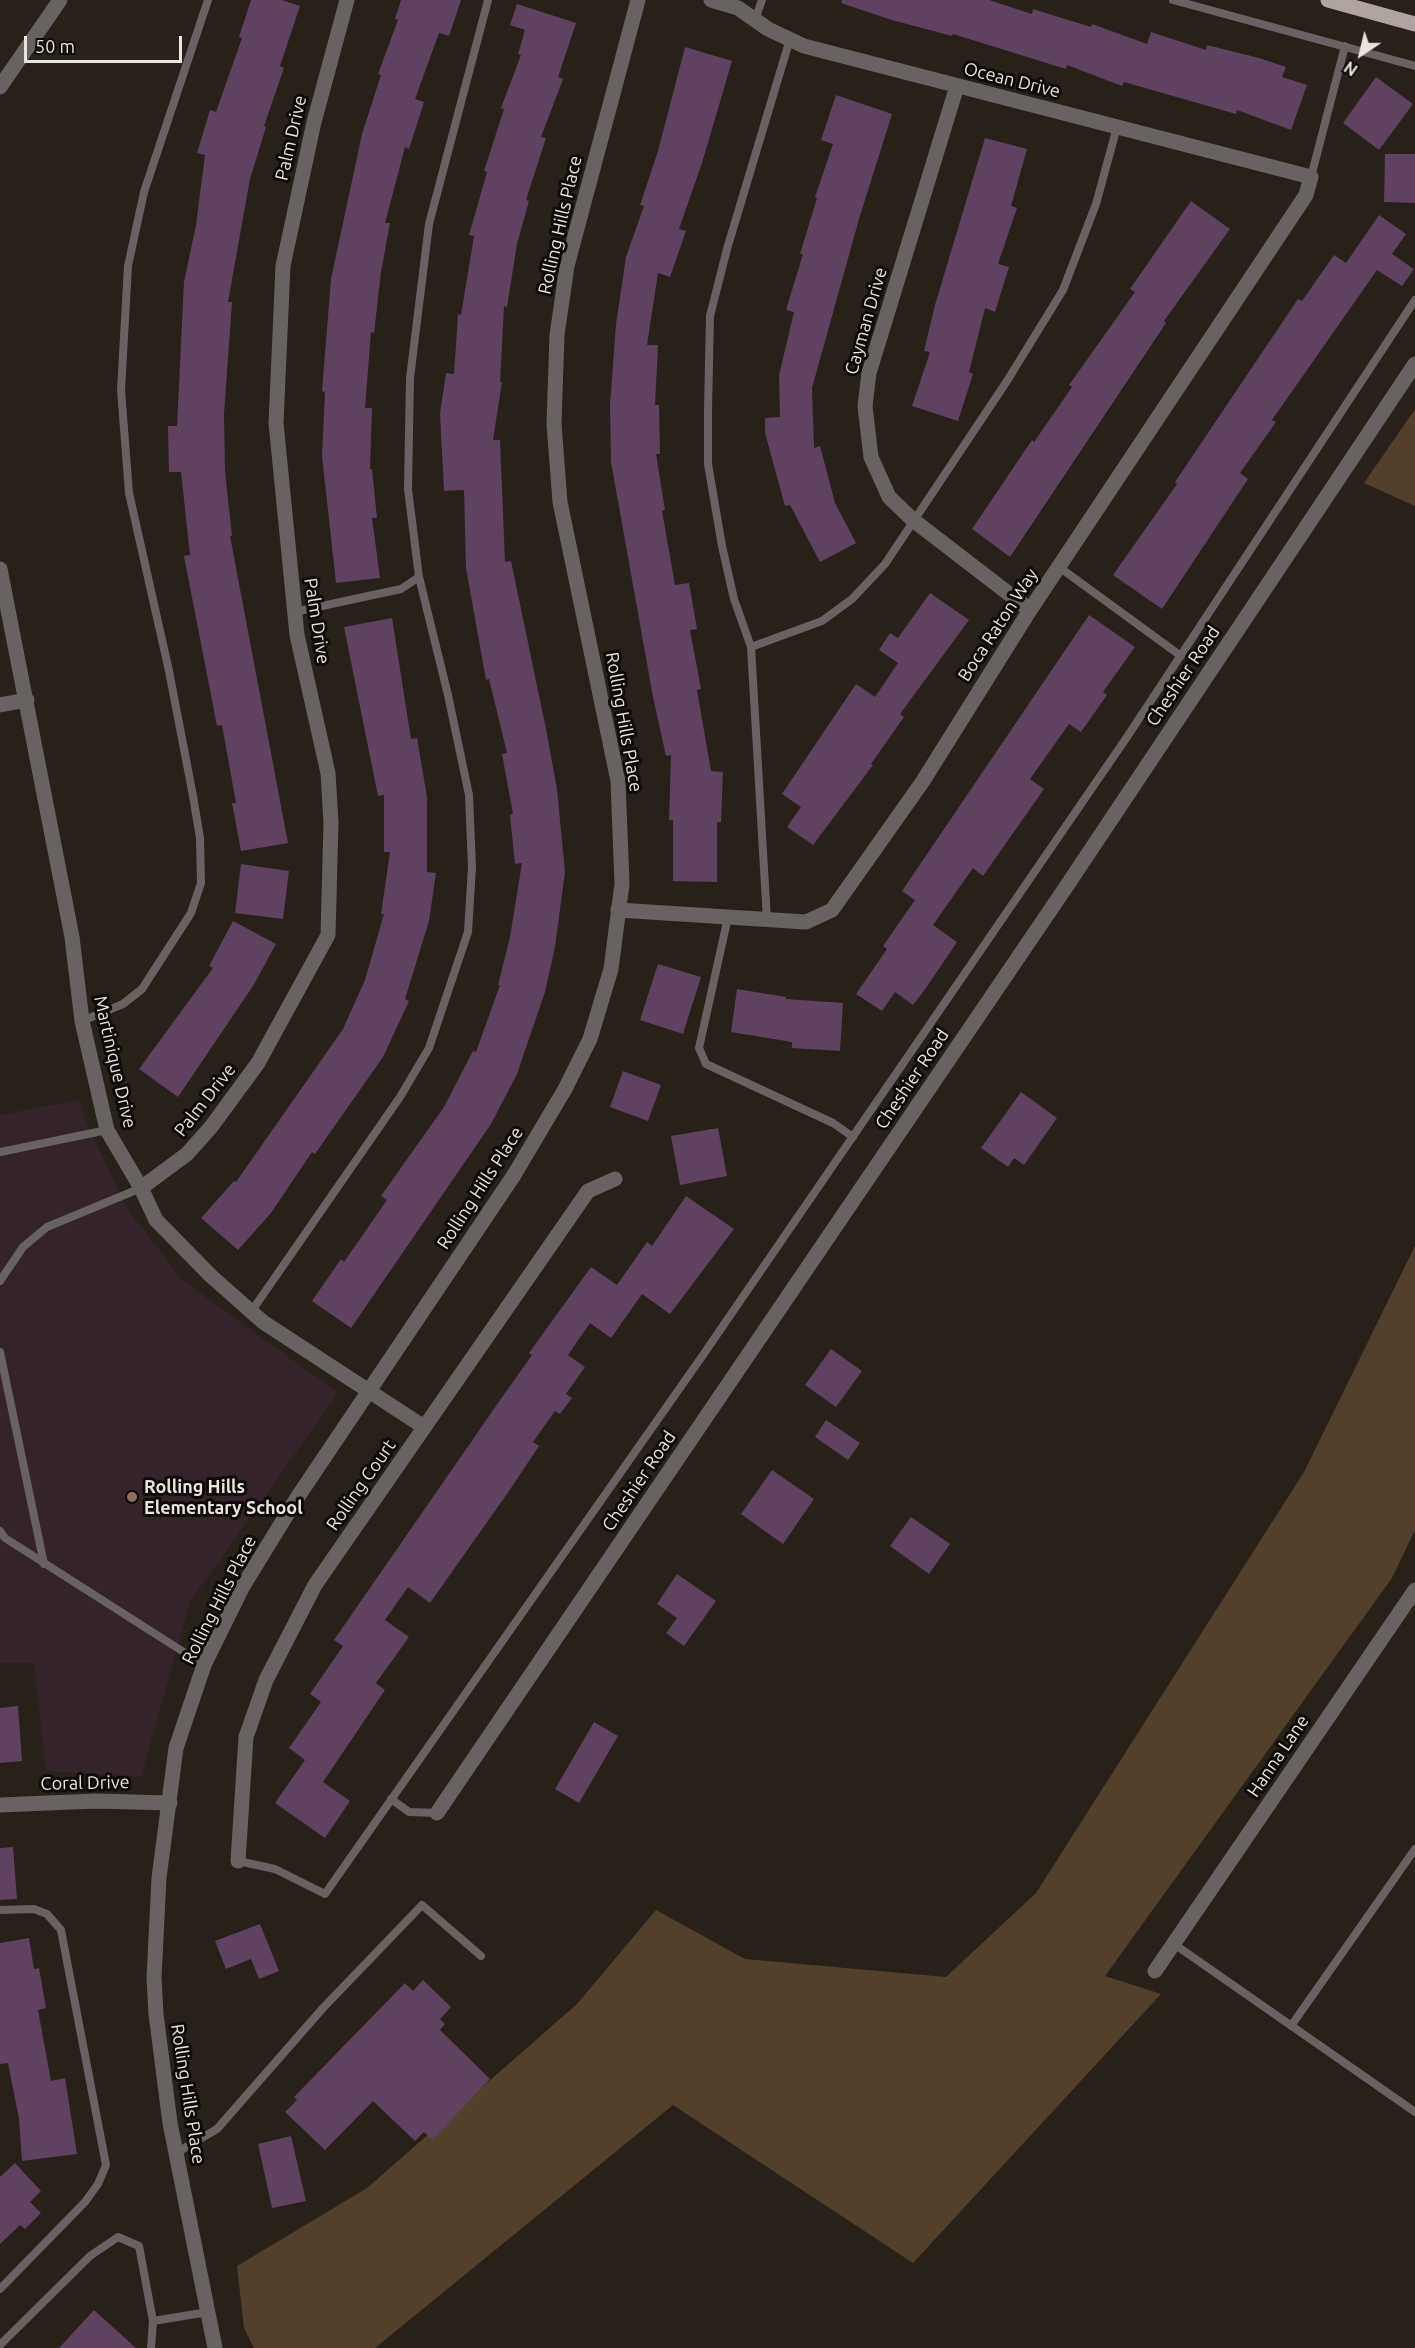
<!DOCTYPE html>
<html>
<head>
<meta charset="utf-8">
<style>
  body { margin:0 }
  #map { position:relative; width:1415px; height:2348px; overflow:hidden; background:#27211a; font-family:Ubuntu,sans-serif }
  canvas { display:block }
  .north { position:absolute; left:1331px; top:24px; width:60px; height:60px; -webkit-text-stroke:4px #0e0b08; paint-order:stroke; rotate:215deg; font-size:16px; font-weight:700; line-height:24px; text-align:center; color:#e9e4e0 }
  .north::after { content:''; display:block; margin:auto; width:21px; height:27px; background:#e9e4e0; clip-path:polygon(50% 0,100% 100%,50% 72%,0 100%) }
  .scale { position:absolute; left:24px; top:36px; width:158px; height:27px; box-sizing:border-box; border:3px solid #e9e4e0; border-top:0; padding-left:8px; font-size:18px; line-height:21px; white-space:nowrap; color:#e9e4e0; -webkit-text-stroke:4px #0e0b08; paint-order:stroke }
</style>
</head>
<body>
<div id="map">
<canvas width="1415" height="2348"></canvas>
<div class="north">N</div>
<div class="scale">50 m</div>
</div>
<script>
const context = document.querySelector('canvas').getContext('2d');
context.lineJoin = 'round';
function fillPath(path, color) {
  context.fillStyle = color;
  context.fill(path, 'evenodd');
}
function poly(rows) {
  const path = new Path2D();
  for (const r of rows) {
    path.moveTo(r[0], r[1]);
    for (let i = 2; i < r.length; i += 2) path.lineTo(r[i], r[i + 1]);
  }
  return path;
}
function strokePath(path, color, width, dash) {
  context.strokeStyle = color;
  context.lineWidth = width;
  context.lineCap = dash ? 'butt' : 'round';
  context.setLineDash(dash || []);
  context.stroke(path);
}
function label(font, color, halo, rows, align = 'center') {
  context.font = font + ' Ubuntu,sans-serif';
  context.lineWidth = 6;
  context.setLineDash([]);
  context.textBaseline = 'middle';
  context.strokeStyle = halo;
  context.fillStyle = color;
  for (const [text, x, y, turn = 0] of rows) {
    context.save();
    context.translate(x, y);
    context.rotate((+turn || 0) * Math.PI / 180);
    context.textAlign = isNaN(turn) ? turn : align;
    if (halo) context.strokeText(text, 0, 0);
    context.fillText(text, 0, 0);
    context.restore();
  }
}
fillPath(poly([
  [79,1100,87,1124,126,1207,182,1280,338,1393,190,1602,141,1777,46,1771,34,1663,0,1663,0,1115]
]), '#35232c');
fillPath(poly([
  [1415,409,1415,506,1364,483],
  [1415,1246,1415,1530,1392,1578,1105,1976,1161,1994,913,2263,673,2105,375,2348,254,2348,244,2328,237,2266,367,2188,577,2004,656,1910,745,1959,946,1977,1036,1893,1304,1472]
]), '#53402c');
fillPath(poly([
  [251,0,282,0,300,6,280,66,284,68,264,126,266,127,250,179,228,302,232,302,224,414,225,472,232,536,230,536,288,843,241,851,232,803,236,803,222,725,217,726,184,556,190,555,181,472,169,472,168,426,177,426,184,282,196,225,205,155,197,153,210,110,216,112,242,38,239,37],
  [401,0,461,0,449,36,439,33,415,99,424,102,409,149,405,147,385,223,390,223,381,272,374,333,371,332,365,408,372,408,370,469,372,469,377,518,372,518,380,578,336,583,322,456,325,392,322,391,331,279,362,134,381,75,378,74,398,20,395,19],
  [842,0,989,0,1032,14,1033,9,1091,27,1092,24,1147,44,1151,32,1206,50,1207,45,1259,58,1286,67,1282,77,1307,85,1291,130,1237,110,1236,114,1124,82,1122,86,1067,65,1066,69,953,34,952,36,892,20,841,3],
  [517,4,576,23,558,77,563,79,541,137,546,138,526,200,529,201,517,244,507,307,504,306,500,382,502,382,493,440,500,440,505,562,511,561,546,729,557,789,565,872,555,947,545,992,517,1074,491,1124,351,1328,312,1301,341,1259,344,1262,387,1200,381,1196,444,1107,473,1051,476,1052,500,985,498,985,510,937,522,863,515,864,510,815,513,814,502,754,507,753,489,679,486,680,466,568,464,490,444,491,440,413,446,373,454,374,458,314,461,315,474,236,469,235,487,172,484,171,504,109,501,108,521,55,518,54,525,30,510,25],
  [685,47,732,61,702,163,679,229,686,231,670,277,658,273,647,345,658,345,655,405,659,405,660,454,656,454,665,510,662,511,675,585,689,583,697,629,690,630,701,689,697,690,711,771,723,772,721,822,717,822,717,882,673,881,673,820,669,820,671,755,666,756,653,697,611,462,610,405,616,324,626,257,644,206,640,205,658,151],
  [1376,77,1413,104,1379,150,1343,123],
  [836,95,892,114,859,219,812,388,814,448,820,446,835,503,856,543,820,562,790,505,785,506,765,433,765,418,780,417,779,375,794,312,786,310,803,254,800,254,817,198,815,197,833,144,821,140],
  [985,138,1027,149,1011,206,1017,208,998,264,1009,267,995,312,985,308,969,372,973,374,958,421,912,406,930,352,924,351,935,305],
  [1385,154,1415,154,1415,203,1384,202],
  [1191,201,1230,229,1164,321,1166,323,1010,557,972,529,1032,440,1034,442,1072,387,1069,385,1135,292,1130,289],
  [1379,215,1406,234,1392,254,1414,269,1402,286,1377,270,1272,420,1276,422,1240,473,1248,479,1162,609,1113,575,1177,484,1175,482,1298,299,1302,301,1334,255,1346,263],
  [930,593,969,620,900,714,904,717,871,764,873,765,813,845,787,827,801,807,782,794,856,684,875,697,898,663,879,650,890,633,898,638],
  [1089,615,1135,647,1103,692,1107,695,1081,732,1069,724,1030,779,1044,789,983,876,973,868,933,925,957,942,926,988,913,1005,895,992,882,1011,856,994,887,949,883,946,915,900,902,891],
  [392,618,411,739,417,738,427,797,427,872,436,873,429,921,405,999,409,1001,383,1057,315,1154,312,1152,271,1213,238,1250,201,1218,234,1181,236,1182,343,1029,365,980,384,914,381,914,390,852,384,852,384,795,378,796,344,627],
  [241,864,289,871,283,919,235,913],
  [233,921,276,944,253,986,178,1097,139,1069,213,968,209,966],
  [658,964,701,977,683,1034,640,1020],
  [737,989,786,997,786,999,843,1003,840,1051,792,1048,792,1042,731,1032],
  [623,1071,661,1085,648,1121,610,1107],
  [1021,1092,1057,1118,1024,1165,1014,1158,1008,1167,981,1148],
  [718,1128,727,1176,680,1185,671,1136],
  [686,1196,734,1229,670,1314,642,1294,611,1338,590,1323,568,1355,585,1367,566,1394,572,1398,560,1414,555,1411,533,1442,539,1446,509,1491,430,1603,408,1587,385,1620,409,1637,376,1683,385,1690,323,1782,350,1801,325,1838,275,1803,305,1760,289,1748,321,1702,310,1694,343,1646,334,1640,498,1403,532,1355,529,1353,591,1267,617,1285,647,1242,652,1246],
  [831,1349,862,1371,836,1407,805,1385],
  [826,1420,860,1443,848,1460,815,1437],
  [772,1470,814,1499,783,1544,741,1514],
  [911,1517,950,1544,929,1574,890,1546],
  [677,1574,716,1601,684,1646,666,1633,677,1618,657,1604],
  [18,1706,22,1761,0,1763,0,1708],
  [594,1722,618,1736,579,1803,555,1789],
  [13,1847,17,1899,0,1900,0,1848],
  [260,1924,279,1971,259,1979,251,1959,226,1969,215,1941],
  [29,1938,34,1969,39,1968,46,2008,38,2010,51,2081,65,2078,77,2154,22,2161,19,2119,8,2063,0,2064,0,1943],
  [423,1980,451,2007,440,2019,445,2024,440,2030,490,2079,432,2140,424,2132,415,2141,373,2101,325,2150,285,2112,297,2100,294,2097,405,1983,413,1991],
  [291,2136,306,2201,272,2208,258,2144],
  [15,2163,41,2191,30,2202,41,2213,25,2229,20,2225,0,2244,0,2177],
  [94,2310,136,2348,59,2348]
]), '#5e4260');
strokePath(poly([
  [1173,0,1415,66],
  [755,20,762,0],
  [1311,177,1345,46],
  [1059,567,1181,656],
  [294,612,401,589,419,577],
  [751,647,822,621,852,599,885,564,1007,381,1063,290,1096,204,1117,127],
  [728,917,699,1048,706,1064,833,1123,853,1137],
  [767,920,751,647,734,599,722,546,708,464,708,410,710,316,727,249,790,39],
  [82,1021,123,1004,142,989,191,913,201,883,200,838,193,796,169,671,129,493,121,390,128,266,144,192,208,0],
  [0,1152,107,1130],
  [0,1281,23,1247,47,1227,141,1188],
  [251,1312,400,1097,429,1048,468,932,472,867,469,795,448,695,419,577,408,489,410,378,429,224,488,0],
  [0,1352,44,1564],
  [0,1531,5,1538,204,1665],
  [391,1799,409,1812,437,1813],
  [238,1861,275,1869,325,1894,703,1355,1127,737,1415,300],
  [0,1910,34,1909,47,1914,61,1930,106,2165,98,2184,85,2202,0,2289],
  [1174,1944,1415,2112],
  [1291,2026,1415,1849],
  [176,2153,217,2129,323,2008,422,1905,481,1956],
  [153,2321,208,2312],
  [0,2345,90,2256,118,2237,139,2246,153,2321,151,2348]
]), '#686362', 8);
strokePath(poly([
  [957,86,869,373,865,406,871,457,889,497,913,520,1030,610],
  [0,87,60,0],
  [0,569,72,937,82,1021,107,1130,141,1188,156,1220,211,1276,263,1322,424,1427],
  [0,705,27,700],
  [618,910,806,922,832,910,923,781,1030,610,1306,195,1311,177,804,46,768,29,738,8,711,0],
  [141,1188,187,1154,211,1127,258,1063,328,935,331,823,328,773,297,635,276,423,283,266,314,122,347,0],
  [0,1805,96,1801,170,1803],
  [437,1813,1066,887,1415,364],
  [238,1861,246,1737,266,1680,315,1585,588,1191,615,1179],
  [1155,1971,1415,1590]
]), '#686362', 15);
strokePath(poly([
  [215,2348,170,2123,156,2014,154,1978,159,1878,176,1748,204,1665,243,1586,297,1498,514,1175,565,1089,590,1039,611,969,622,884,618,781,560,502,554,424,557,335,567,266,638,0]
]), '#686362', 15);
strokePath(poly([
  [1328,0,1415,24]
]), '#afa4a2', 15);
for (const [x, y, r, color] of [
  [132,1497,6,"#8d6e63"]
]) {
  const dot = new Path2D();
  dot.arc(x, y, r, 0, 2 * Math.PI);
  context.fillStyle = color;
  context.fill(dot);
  strokePath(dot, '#0e0b08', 2);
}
label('18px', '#e9e4e0', '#0e0b08', [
  ["Ocean Drive",1012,80,14],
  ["Palm Drive",291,138,-77],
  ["Rolling Hills Place",560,225,-77],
  ["Cayman Drive",866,321,-74],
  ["Palm Drive",317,621,81],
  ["Boca Raton Way",998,625,-57],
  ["Cheshier Road",1183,676,-56],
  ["Rolling Hills Place",624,722,80],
  ["Martinique Drive",115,1062,77],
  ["Cheshier Road",912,1079,-56],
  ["Palm Drive",205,1100,-52],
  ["Rolling Hills Place",480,1188,-57],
  ["Cheshier Road",639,1481,-56],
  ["Rolling Court",361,1485,-55],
  ["Rolling Hills Place",219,1600,-63],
  ["Hanna Lane",1278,1756,-56],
  ["Coral Drive",85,1783,-1],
  ["Rolling Hills Place",188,2094,81]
]);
label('bold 18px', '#e9e4e0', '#0e0b08', [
  ["Rolling Hills",144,1487],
  ["Elementary School",144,1508]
], 'left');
</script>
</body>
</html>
